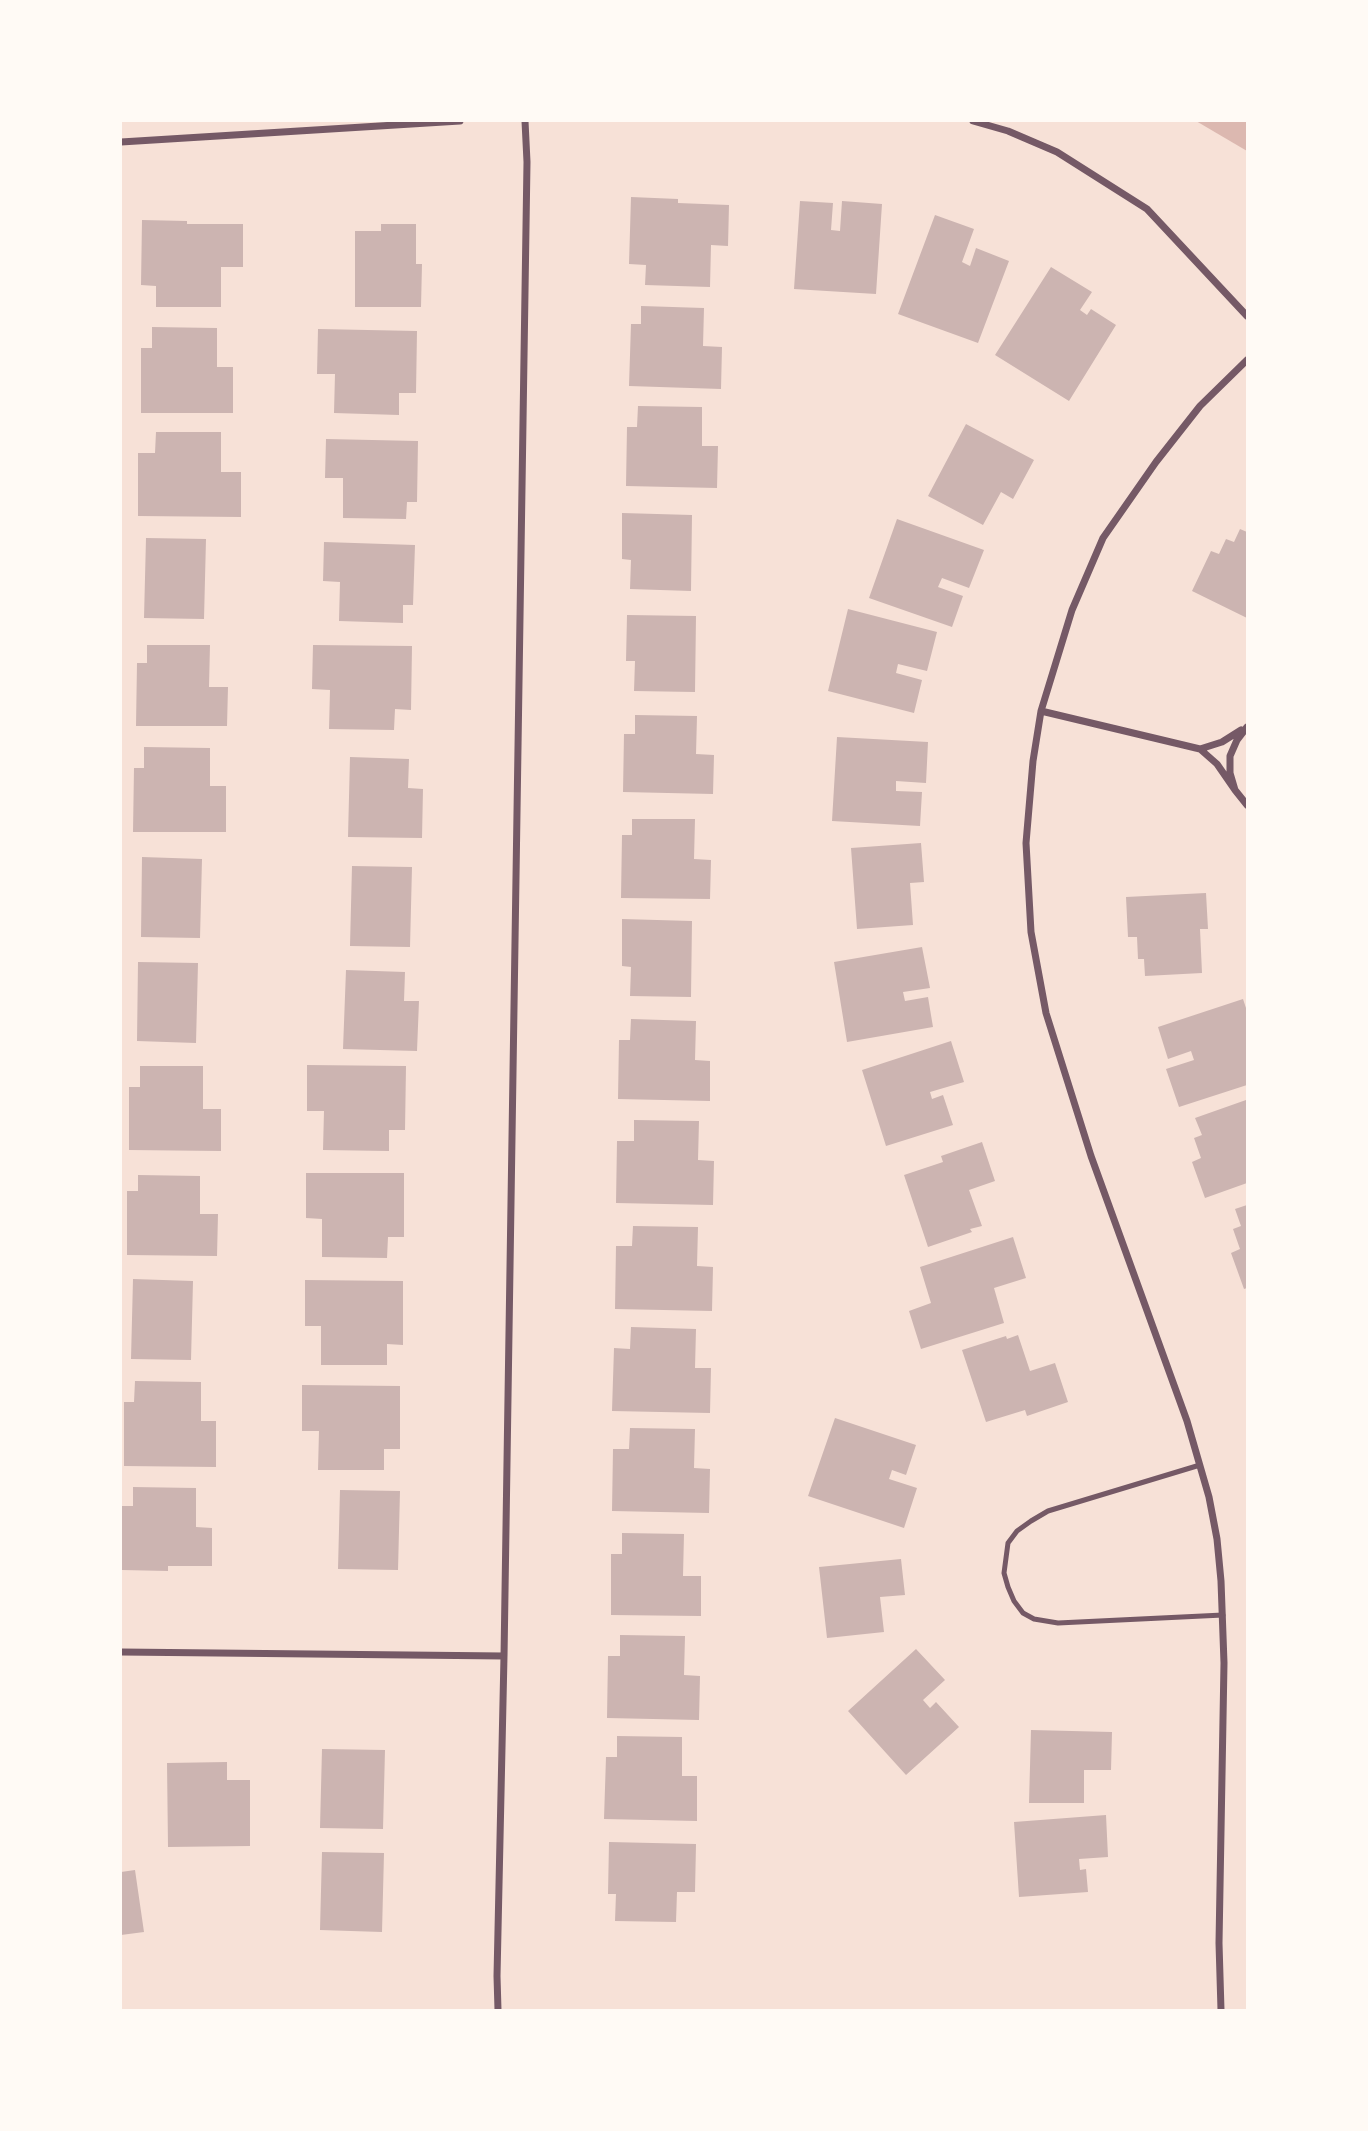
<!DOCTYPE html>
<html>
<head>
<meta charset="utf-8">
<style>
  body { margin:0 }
  #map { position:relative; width:1368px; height:2131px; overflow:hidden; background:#f7e1d7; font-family:"Source Serif 4",serif }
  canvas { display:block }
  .frame { position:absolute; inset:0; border:122px solid #fffaf5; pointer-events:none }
</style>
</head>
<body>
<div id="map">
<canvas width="1368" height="2131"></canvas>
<div class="frame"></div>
</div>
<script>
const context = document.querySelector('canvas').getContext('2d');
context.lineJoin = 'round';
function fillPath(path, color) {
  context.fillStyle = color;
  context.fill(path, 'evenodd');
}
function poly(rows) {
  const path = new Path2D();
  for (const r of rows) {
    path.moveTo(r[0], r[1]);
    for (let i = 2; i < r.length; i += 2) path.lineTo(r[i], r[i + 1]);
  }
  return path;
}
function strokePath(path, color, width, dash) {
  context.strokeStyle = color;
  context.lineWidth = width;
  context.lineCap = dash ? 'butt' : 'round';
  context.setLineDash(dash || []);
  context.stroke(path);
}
fillPath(poly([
  [1196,121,1247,121,1247,151]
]), '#dcb8b0');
fillPath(poly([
  [631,197,678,199,678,203,729,205,728,246,711,245,710,287,645,285,646,265,629,264],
  [800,201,833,203,831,230,840,231,842,201,882,204,876,294,794,289],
  [935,215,974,229,962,262,970,266,976,248,1009,261,978,343,898,314],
  [142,220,187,221,187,224,243,224,243,267,221,267,221,307,156,307,156,286,141,285],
  [381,224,416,224,416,264,422,264,421,307,355,307,355,231,381,231],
  [1051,267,1092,292,1080,310,1087,315,1091,309,1116,325,1069,401,995,355],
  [641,306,704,308,703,346,722,347,721,389,629,386,631,324,641,324],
  [152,327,217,328,217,367,233,367,233,413,141,413,141,348,152,348],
  [318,329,417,331,416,393,399,393,399,415,334,413,335,374,317,374],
  [638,406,702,407,702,446,718,446,717,488,626,486,627,427,637,427],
  [966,424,1034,460,1013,499,1001,492,983,525,928,496],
  [156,432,221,432,221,472,241,472,241,517,138,516,138,453,155,453],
  [326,439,418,441,417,502,407,502,406,519,343,518,343,478,325,478],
  [622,513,692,515,691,591,630,589,631,560,622,559],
  [897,519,984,550,969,588,942,578,938,587,963,596,952,627,869,598],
  [1240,529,1247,532,1247,618,1192,591,1211,551,1219,554,1226,539,1234,542],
  [146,538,206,539,204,619,144,618],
  [324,542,415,545,413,605,403,605,403,623,339,621,340,582,323,581],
  [848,609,937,632,927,671,898,664,896,673,922,680,914,713,828,691],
  [627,615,696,616,695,692,634,691,635,661,626,661],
  [147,645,210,645,209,687,228,687,227,726,136,726,137,663,147,663],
  [313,645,412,646,411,710,395,709,394,730,329,729,330,690,312,689],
  [635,715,697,716,696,754,714,755,713,794,623,792,624,734,635,734],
  [837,737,928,742,926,783,896,781,896,791,922,792,920,826,832,821],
  [144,747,210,748,210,786,226,786,226,832,133,832,134,768,144,768],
  [350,757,409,759,408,788,423,789,422,838,348,837],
  [632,819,695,819,694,859,711,860,710,899,621,898,622,835,632,835],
  [921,843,924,882,910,883,913,925,857,929,851,848],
  [142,857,202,859,200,938,141,937],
  [352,866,412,867,410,947,350,946],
  [1206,893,1208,929,1200,929,1202,973,1145,976,1144,959,1138,959,1137,937,1128,937,1126,897],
  [622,919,692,921,691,997,630,996,631,967,622,966],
  [922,947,930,988,903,992,905,1001,928,997,933,1027,847,1042,834,962],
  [138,962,198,963,196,1043,137,1041],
  [346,970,405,972,404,1001,419,1001,417,1051,343,1049],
  [1243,999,1247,1011,1247,1085,1179,1107,1166,1069,1194,1060,1191,1051,1168,1059,1158,1027],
  [631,1019,696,1021,695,1060,710,1061,710,1101,618,1099,619,1040,630,1040],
  [951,1041,964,1082,930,1092,932,1099,943,1095,953,1125,886,1146,862,1070],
  [307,1065,406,1066,405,1130,389,1130,389,1151,323,1150,324,1111,307,1111],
  [140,1066,203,1066,203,1109,221,1109,221,1151,129,1150,129,1087,140,1087],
  [1246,1100,1247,1183,1205,1198,1192,1162,1201,1158,1194,1138,1202,1135,1195,1118],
  [634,1120,699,1121,698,1160,714,1161,713,1205,616,1203,617,1141,634,1141],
  [982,1142,995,1181,969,1190,982,1226,970,1229,972,1232,928,1247,904,1175,943,1162,941,1156],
  [306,1173,404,1173,404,1237,388,1237,387,1258,322,1257,322,1219,306,1218],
  [138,1175,200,1176,200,1214,218,1214,217,1256,127,1255,127,1191,138,1191],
  [1247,1205,1247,1288,1244,1289,1231,1253,1240,1249,1233,1229,1241,1226,1235,1209],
  [633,1226,698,1227,697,1266,713,1267,712,1311,615,1309,616,1246,632,1246],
  [1013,1237,1026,1278,994,1288,1004,1323,921,1349,909,1311,931,1303,920,1267],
  [133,1279,193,1281,191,1360,131,1359],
  [305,1280,403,1281,403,1345,387,1344,387,1365,321,1365,321,1326,305,1326],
  [631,1327,696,1329,695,1368,711,1368,710,1413,612,1411,614,1348,630,1349],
  [1018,1335,1030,1371,1055,1363,1068,1402,1027,1416,1025,1410,986,1422,962,1350,1006,1336,1007,1339],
  [135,1381,201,1382,201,1421,216,1421,216,1467,124,1466,124,1402,134,1402],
  [302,1385,400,1386,400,1449,384,1449,384,1470,318,1470,319,1431,302,1431],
  [835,1418,916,1445,906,1475,892,1470,889,1479,917,1488,904,1528,808,1496],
  [630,1428,695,1429,694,1468,710,1469,709,1513,612,1511,613,1449,629,1449],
  [133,1487,196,1488,196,1527,212,1528,212,1566,168,1566,168,1571,122,1570,122,1506,133,1506],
  [340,1490,400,1491,398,1570,338,1569],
  [622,1533,684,1534,683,1576,701,1576,701,1616,611,1615,611,1554,622,1554],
  [901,1559,905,1595,880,1597,884,1632,827,1638,819,1567],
  [620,1635,685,1636,684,1675,700,1676,699,1720,607,1718,608,1656,620,1656],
  [916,1649,945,1680,923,1700,930,1708,936,1702,959,1727,906,1775,848,1711],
  [1031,1730,1112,1732,1111,1770,1084,1770,1084,1803,1029,1803],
  [617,1736,682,1737,682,1776,697,1776,697,1821,604,1819,606,1757,617,1757],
  [322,1749,385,1750,383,1829,320,1828],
  [227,1762,227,1780,250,1780,250,1846,168,1847,167,1763],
  [1106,1815,1108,1857,1079,1859,1080,1870,1086,1869,1088,1892,1019,1897,1014,1822],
  [609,1842,696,1844,695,1892,677,1892,676,1922,615,1921,616,1894,608,1894],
  [322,1852,384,1853,382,1932,320,1930],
  [135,1870,144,1932,121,1935,121,1872]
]), '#ccb4b1');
strokePath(poly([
  [1200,1465,1048,1511,1031,1521,1017,1531,1008,1543,1004,1573,1008,1587,1014,1601,1023,1613,1034,1619,1058,1623,1223,1615]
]), '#755966', 5);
strokePath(poly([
  [973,121,1008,131,1057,152,1147,209,1247,316],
  [121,142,460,121],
  [1041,711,1200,749,1217,764,1235,790],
  [1247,727,1237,740,1230,756,1230,773,1235,790,1247,805],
  [1200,749,1222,742,1241,730],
  [121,1652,504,1656],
  [498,2010,497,1976,504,1656,527,162,525,121],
  [1221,2010,1219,1943,1224,1663,1221,1581,1217,1539,1209,1497,1187,1421,1091,1156,1046,1013,1031,932,1026,843,1033,761,1041,711,1072,610,1103,538,1156,462,1200,406,1247,360]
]), '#755966', 7);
</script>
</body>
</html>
